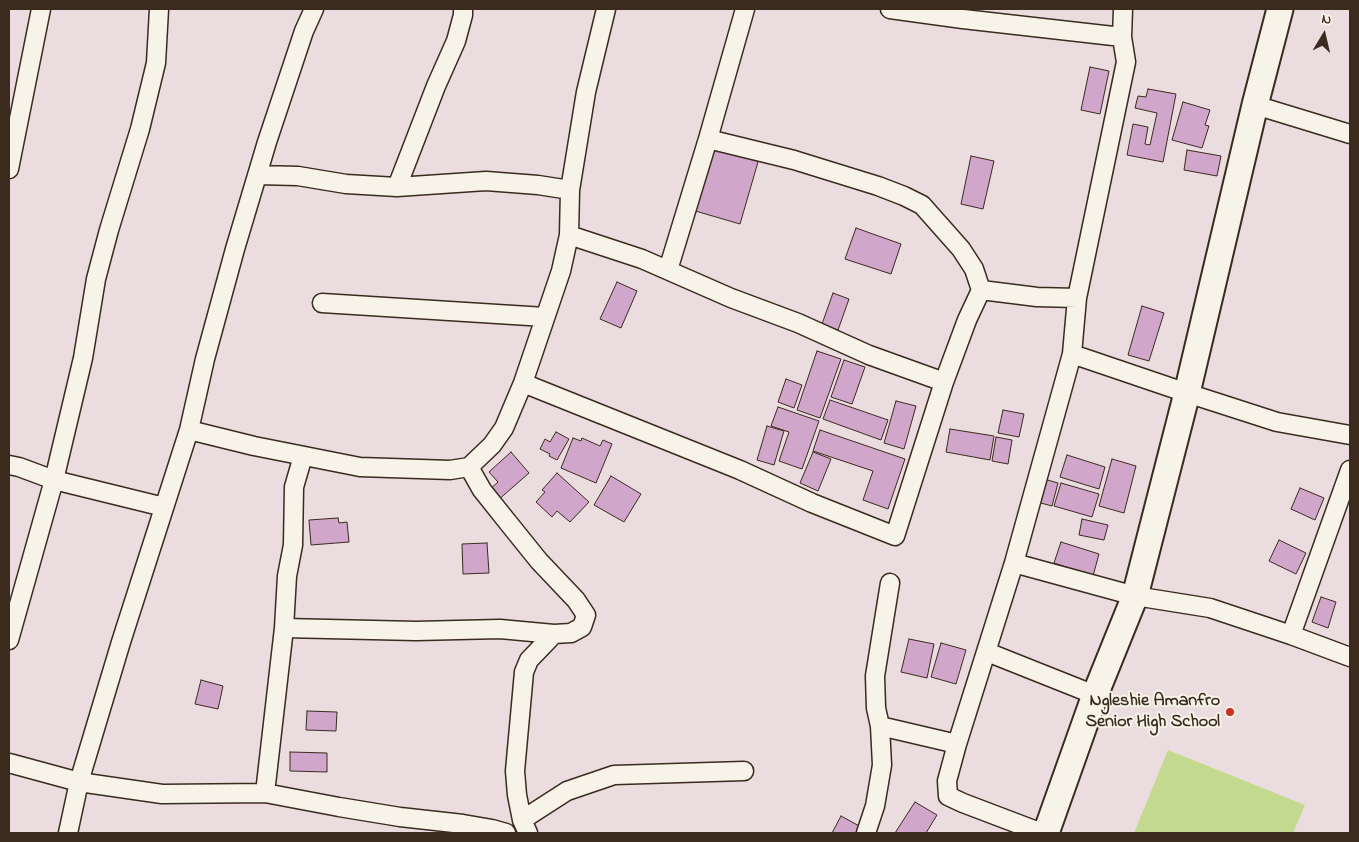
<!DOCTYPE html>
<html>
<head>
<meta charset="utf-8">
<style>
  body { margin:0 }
  #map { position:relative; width:1359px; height:842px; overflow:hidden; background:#ebdcdf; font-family:"Indie Flower",sans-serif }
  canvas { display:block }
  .frame { position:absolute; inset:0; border:10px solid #3b2a1e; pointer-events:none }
  .north { position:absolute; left:1299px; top:10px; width:50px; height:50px; -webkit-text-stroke:4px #f7f3e8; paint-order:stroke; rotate:9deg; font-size:14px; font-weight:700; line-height:20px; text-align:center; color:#3b2a1e }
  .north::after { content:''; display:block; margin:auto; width:18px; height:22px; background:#3b2a1e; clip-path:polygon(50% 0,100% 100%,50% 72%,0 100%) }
</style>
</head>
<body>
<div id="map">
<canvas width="1359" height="842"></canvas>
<div class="frame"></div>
<div class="north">N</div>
</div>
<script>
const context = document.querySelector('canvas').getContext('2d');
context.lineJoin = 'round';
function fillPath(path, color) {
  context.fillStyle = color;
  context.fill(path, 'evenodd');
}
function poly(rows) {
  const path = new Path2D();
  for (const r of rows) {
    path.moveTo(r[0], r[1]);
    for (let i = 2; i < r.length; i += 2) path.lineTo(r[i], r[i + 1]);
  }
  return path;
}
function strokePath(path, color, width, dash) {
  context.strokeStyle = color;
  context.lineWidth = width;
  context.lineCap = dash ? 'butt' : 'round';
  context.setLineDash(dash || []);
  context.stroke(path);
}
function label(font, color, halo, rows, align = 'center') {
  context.font = font + ' "Indie Flower",sans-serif';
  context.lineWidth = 4;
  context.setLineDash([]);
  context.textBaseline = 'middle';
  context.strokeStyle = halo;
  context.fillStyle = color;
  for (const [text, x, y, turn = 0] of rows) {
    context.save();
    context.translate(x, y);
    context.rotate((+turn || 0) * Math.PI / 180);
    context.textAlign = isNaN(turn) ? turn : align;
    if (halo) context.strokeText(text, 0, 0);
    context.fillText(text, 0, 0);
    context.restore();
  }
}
fillPath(poly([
  [1168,750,1305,805,1293,833,1134,833]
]), '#c3d98f');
const building = poly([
  [1090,67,1109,71,1100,114,1081,110,1090,67],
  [1148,89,1176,94,1163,162,1127,155,1133,124,1148,127,1145,144,1150,145,1157,113,1135,108,1138,96,1146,97,1148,89],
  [1183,102,1210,110,1205,125,1209,126,1202,148,1172,140,1183,102],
  [712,142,760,155,740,224,692,210,712,142],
  [1187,150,1221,156,1217,176,1184,170,1187,150],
  [971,156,994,161,983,209,961,204,971,156],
  [856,228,901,244,891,274,845,259,856,228],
  [617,282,637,291,621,328,600,319,617,282],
  [833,293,849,299,838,330,822,324,833,293],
  [1142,306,1164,313,1149,361,1128,355,1142,306],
  [817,351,841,359,820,418,797,410,817,351],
  [844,360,865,367,852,404,831,397,844,360],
  [786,379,802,385,794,408,778,402,786,379],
  [830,400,888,420,881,440,823,419,830,400],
  [896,401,916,406,904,449,884,443,896,401],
  [778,407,819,421,802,469,779,461,789,432,771,426,778,407],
  [1003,410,1024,414,1019,437,998,433,1003,410],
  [767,426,784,431,774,465,757,460,767,426],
  [950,429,994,436,990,460,946,452,950,429],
  [820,430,905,459,888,509,863,500,873,471,813,451,820,430],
  [556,432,569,439,557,460,549,456,550,454,540,449,545,439,550,442,556,432],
  [996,437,1012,440,1008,464,992,461,996,437],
  [573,438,581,441,582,438,600,446,603,440,612,444,596,483,561,468,573,438],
  [511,452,529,473,497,501,488,491,498,482,489,472,511,452],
  [813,452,831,459,818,491,800,483,813,452],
  [1067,455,1105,467,1099,489,1060,477,1067,455],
  [1112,459,1136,466,1124,513,1099,506,1112,459],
  [557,473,589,502,570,522,557,511,552,517,536,502,545,492,542,490,557,473],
  [611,476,641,494,624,522,594,505,611,476],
  [1044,479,1058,483,1052,506,1037,502,1044,479],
  [1061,483,1099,494,1092,517,1054,506,1061,483],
  [1300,488,1324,498,1315,520,1291,509,1300,488],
  [338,518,339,523,347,522,349,542,311,545,309,520,338,518],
  [1082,519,1108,525,1104,540,1079,535,1082,519],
  [1279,540,1306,553,1296,574,1269,561,1279,540],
  [1061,542,1099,554,1093,576,1054,563,1061,542],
  [487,543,489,573,463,574,462,544,487,543],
  [1321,597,1336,602,1328,628,1312,622,1321,597],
  [909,639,934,644,927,678,901,672,909,639],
  [941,643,966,650,956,684,931,677,941,643],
  [201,680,223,686,218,709,195,704,201,680],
  [307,711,337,712,336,731,306,730,307,711],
  [290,752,327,753,327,772,290,771,290,752],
  [915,802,937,815,926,833,895,833,915,802],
  [841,816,861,827,858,833,832,833,841,816]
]);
fillPath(building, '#d0a6ca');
strokePath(building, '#3b2a1e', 1);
const street = poly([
  [890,9,963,19,1122,37],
  [1255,105,1350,134],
  [708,139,794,160,878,186,904,196,922,205,961,249,974,269,981,290],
  [9,169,41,9],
  [258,175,298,176,346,184,397,187,486,181,538,185,570,190],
  [397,187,436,86,456,41,463,15,463,9],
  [569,235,642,259,731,298,798,323,869,355,944,382],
  [668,270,708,139,745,9],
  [322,303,545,317],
  [1072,354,1187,393,1277,422,1350,435],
  [523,383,740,470,812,503,895,536,944,382,967,320,981,290,1037,297,1077,298],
  [189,430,254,446,360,467,450,470,469,467,492,445,504,428,523,383,561,271,569,235,570,190,586,92,606,9],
  [9,465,19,467,54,480,164,507],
  [1014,563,1135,596,1210,608,1291,635,1350,657],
  [284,628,416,631,500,629,554,634,571,633,582,627,586,615,576,600,539,561,510,525,482,490,469,467],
  [1291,635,1350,470],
  [9,640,54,480,83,358,96,279,109,230,140,129,156,63,159,9],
  [987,652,1095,695],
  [880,726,957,744],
  [9,763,79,782,162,794,265,793,339,807,400,817,463,824,492,829,506,833],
  [265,793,284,628,287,576,293,545,294,487,303,456],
  [522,820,567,791,614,775,744,771],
  [68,833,79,782,121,642,189,430,205,359,235,249,267,142,304,31,314,9],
  [528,833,522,820,517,795,515,771,524,672,529,660,554,634],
  [866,833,875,806,882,765,880,726,876,708,875,676,890,583],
  [1042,833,963,803,948,796,947,781,957,744,1014,563,1072,354,1077,298,1126,62,1122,37,1123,9]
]);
const secondary = poly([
  [1046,833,1095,695,1135,596,1187,393,1255,105,1280,9]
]);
strokePath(street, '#3b2a1e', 21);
strokePath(secondary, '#3b2a1e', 29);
strokePath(street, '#f7f3e8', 18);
strokePath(secondary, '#f7f3e8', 25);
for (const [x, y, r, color] of [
  [1230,712,5,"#c8321e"]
]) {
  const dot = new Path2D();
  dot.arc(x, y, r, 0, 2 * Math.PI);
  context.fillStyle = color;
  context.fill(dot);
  strokePath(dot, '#f7f3e8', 2);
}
label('bold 18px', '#3b2a1e', '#f7f3e8', [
  ["Ngleshie Amanfro",1220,702],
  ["Senior High School",1220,723]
], 'right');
</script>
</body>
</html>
